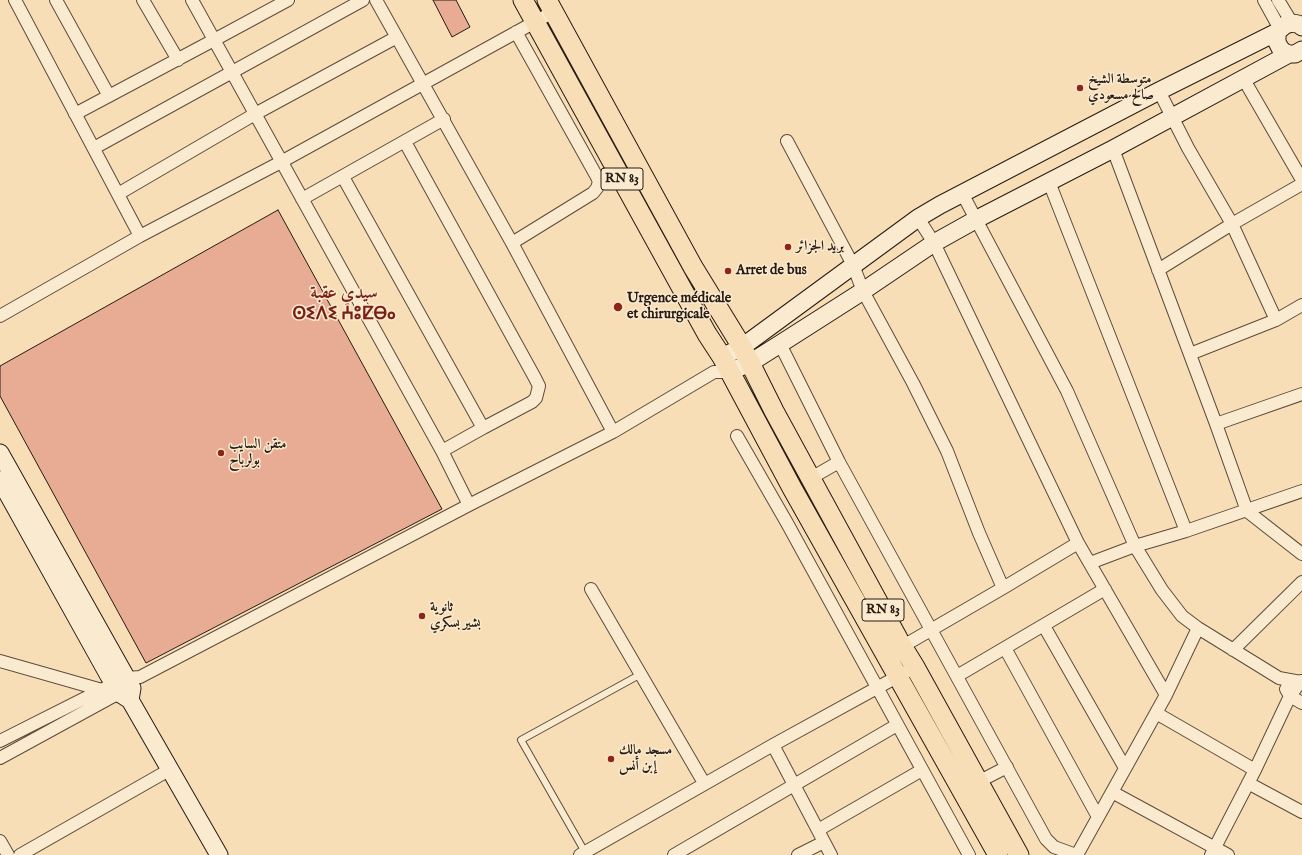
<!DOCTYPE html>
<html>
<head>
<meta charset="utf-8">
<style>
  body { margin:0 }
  canvas { display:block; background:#f8deb6 }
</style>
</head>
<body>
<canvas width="1302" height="855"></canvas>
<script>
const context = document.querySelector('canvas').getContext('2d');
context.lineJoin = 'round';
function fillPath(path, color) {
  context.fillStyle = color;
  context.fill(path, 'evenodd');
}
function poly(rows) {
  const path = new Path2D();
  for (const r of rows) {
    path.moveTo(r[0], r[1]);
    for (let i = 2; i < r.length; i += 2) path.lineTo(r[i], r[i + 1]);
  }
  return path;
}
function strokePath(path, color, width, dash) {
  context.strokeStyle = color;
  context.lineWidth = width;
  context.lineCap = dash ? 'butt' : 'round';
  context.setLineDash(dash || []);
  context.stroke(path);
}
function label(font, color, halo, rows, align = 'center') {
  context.font = font + ' "IM FELL English",Amiri,"Noto Sans Tifinagh",serif';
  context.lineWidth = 3;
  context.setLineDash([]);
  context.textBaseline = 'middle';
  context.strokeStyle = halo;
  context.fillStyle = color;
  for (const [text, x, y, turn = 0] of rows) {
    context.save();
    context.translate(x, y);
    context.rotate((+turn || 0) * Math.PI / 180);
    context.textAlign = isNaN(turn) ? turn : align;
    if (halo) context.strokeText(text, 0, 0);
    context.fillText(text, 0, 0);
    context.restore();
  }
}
const building = poly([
  [433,0,456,0,470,27,452,37,433,0],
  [278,210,442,509,146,663,0,396,0,366,278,210]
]);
fillPath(building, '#e8ac95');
strokePath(building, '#271b12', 1);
const lane = poly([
  [585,852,521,740,641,674]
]);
const street = poly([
  [15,0,140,236],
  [56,0,109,96],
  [143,0,178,60],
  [192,0,442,451,469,505],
  [376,0,512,243,613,432],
  [1264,0,1280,29],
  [1278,0,1292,23],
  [1243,78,1302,180],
  [1159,91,1188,148,1232,224,1276,320],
  [75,114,214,40,288,0],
  [787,141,853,265,863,291,913,383,947,451,979,533,1003,588],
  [405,142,535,378,539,386,536,398,532,402,483,428,442,451],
  [94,148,363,0],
  [1113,149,1216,424,1247,511,1302,554],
  [343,177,483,428],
  [1049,182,1186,531],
  [962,193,1067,391,1135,546,1162,590,1182,616,1198,628,1279,678,1302,682],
  [118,194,255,114,397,37],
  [302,199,444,119],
  [918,218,934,243,1078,543,1166,695],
  [512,243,593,193,597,188,599,182,597,177,516,32],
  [1158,270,1232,224,1302,184],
  [0,316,140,236,281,162,553,12],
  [780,344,839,462,1046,839,1054,847,1076,855],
  [1190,354,1276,320,1302,305],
  [1216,424,1302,394],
  [737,436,787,523,969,855],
  [811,478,839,462],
  [1090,563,1135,546,1186,531,1302,491],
  [591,589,704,783],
  [1044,626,1125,768],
  [1005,648,1098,817],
  [898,649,1003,588,1078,543],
  [1233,650,1302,582],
  [0,661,102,690],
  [957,676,1105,589],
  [1286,689,1290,696,1302,703],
  [1156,713,1255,770],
  [0,741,113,684,127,678,140,677,469,505,613,432,714,372,729,372],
  [773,745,831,855],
  [0,758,108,699,126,690],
  [978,782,1007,767],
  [1248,783,1302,812],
  [1112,792,1228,855],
  [818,830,922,770],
  [0,841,8,855],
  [20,855,169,770],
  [580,855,773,745,915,667],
  [674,855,897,725],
  [798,855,824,842],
  [1077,855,1166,695,1198,628],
  [1211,855,1255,770,1290,696,1301,681]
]);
const secondary = poly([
  [1302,27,1298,24,1292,23,1285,25,1277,32,1277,42,1280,48,1284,52,1289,54,1295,54,1302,50],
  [722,357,742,347,918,218,940,205,1159,91,1277,32],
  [729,372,750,363,780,344,863,291,934,243,977,219,1113,149,1289,54],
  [0,453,132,688,130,700],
  [0,480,109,676,119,693,130,700,219,855]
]);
const primary = poly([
  [523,0,707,334,722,357,792,488,998,855],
  [547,0,693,267,742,347,774,411,902,646,915,667,1019,855]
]);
strokePath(lane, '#5b4c3b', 8);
strokePath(street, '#5b4c3b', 14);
strokePath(secondary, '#271b12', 19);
strokePath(primary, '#271b12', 21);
strokePath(lane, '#faead0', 6);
strokePath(street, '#faead0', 12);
strokePath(secondary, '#faead0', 17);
strokePath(primary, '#f8deb6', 19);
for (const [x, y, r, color] of [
  [1080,88,4,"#8f2418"],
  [788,247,4,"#8f2418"],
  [728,271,4,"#8f2418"],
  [618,307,5,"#8f2418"],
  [221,453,4,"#8f2418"],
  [422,616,4,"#8f2418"],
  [611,759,4,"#8f2418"]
]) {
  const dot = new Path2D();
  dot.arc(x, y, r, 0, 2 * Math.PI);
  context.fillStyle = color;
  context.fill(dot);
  strokePath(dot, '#faead0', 1.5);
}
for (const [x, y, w] of [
  [622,179,42],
  [883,610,42]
]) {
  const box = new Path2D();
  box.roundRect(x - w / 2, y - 11, w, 22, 3);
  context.fillStyle = '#faead0';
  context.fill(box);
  strokePath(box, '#271b12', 1);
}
label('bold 13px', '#271b12', null, [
  ["RN 83",622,179],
  ["RN 83",883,610]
]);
label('bold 14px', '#271b12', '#faead0', [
  ["متوسطة الشيخ",1088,80],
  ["صالح مسعودي",1088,96],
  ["بريد الجزائر",796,247],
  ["Arret de bus",736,271],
  ["Urgence médicale",627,299],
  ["et chirurgicale",627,315],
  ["متقن السايب",229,445],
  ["بولرباح",229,461],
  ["ثانوية",430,608],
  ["بشير بسكري",430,624],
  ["مسجد مالك",619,751],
  ["إبن أنس",619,767]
], 'left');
label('bold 18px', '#7a1f14', '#faead0', [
  ["سيدي عقبة",344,294],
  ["ⵙⵉⴷⵉ ⵄⵓⵇⴱⴰ",344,315]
]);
</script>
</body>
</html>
